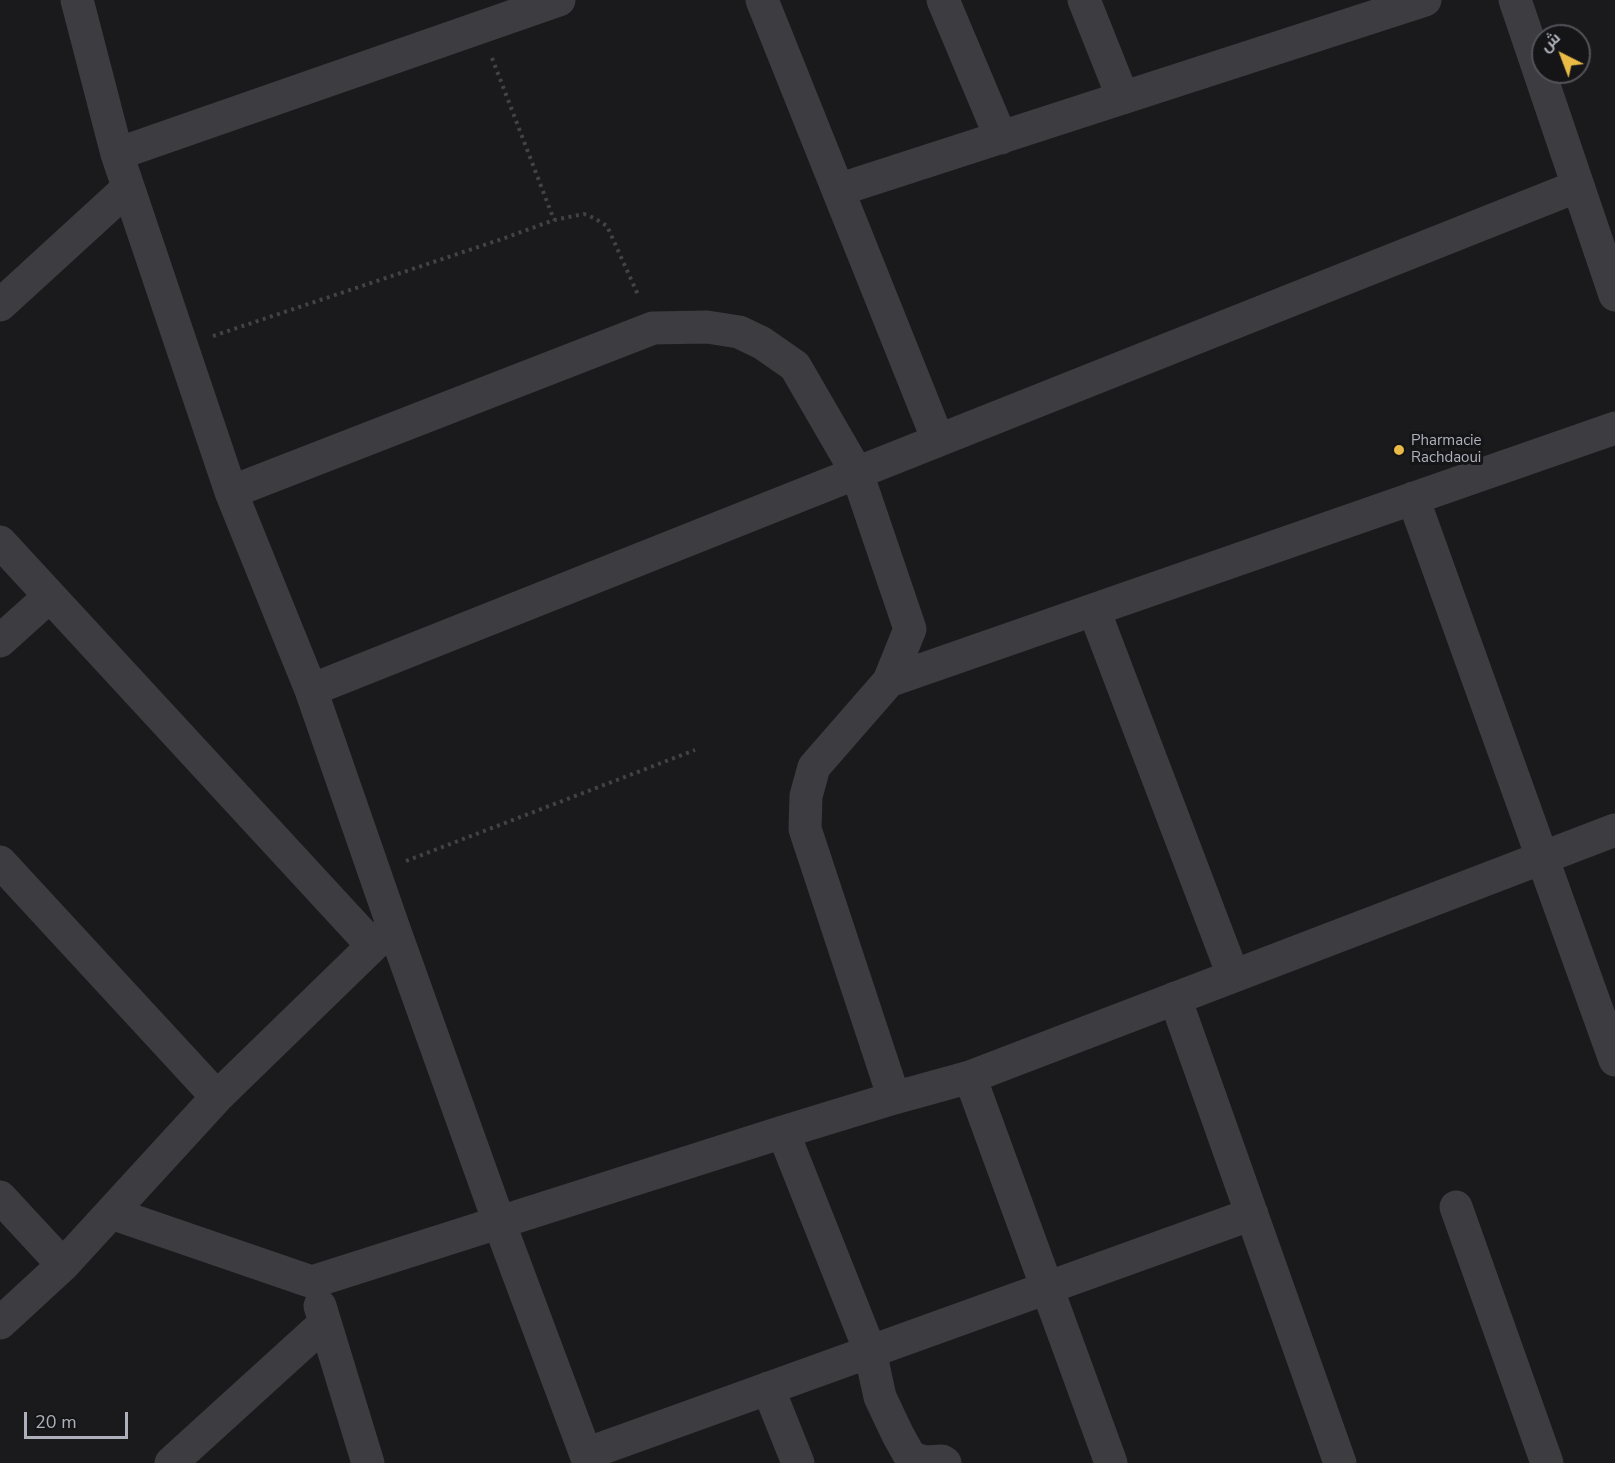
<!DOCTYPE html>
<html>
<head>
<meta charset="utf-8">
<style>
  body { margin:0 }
  #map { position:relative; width:1615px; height:1463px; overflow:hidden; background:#1a1a1c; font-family:"Nunito Sans",Cairo,sans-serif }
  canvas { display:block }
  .north { position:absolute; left:1531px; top:24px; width:60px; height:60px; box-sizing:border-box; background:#151518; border:2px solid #525359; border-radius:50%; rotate:318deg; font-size:16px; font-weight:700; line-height:24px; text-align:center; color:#aeb1bb }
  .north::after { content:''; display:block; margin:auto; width:21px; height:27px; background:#e9ba46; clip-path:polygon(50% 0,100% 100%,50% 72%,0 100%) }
  .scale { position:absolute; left:24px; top:1412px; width:104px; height:27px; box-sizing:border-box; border:3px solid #aeb1bb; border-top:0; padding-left:8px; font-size:18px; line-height:21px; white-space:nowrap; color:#aeb1bb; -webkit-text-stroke:4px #151518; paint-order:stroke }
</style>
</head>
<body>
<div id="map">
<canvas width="1615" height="1463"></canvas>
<div class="north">ش</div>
<div class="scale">20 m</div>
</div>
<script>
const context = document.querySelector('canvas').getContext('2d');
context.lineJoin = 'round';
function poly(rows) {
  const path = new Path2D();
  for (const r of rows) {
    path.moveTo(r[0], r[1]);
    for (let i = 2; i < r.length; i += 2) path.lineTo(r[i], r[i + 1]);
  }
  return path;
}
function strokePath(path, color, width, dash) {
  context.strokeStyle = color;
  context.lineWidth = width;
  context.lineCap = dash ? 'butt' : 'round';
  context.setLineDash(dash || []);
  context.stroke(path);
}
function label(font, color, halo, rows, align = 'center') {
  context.font = font + ' "Nunito Sans",sans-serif';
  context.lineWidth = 6;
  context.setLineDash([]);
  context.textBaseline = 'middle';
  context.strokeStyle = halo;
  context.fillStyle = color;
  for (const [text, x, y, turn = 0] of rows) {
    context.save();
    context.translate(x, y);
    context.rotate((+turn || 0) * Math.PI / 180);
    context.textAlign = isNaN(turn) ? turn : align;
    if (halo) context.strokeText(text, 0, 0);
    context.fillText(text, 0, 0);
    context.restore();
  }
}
strokePath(poly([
  [492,58,554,220],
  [213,336,502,239,554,220,584,214,594,218,607,226,639,297],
  [406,861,695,750]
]), '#424348', 4, [3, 4.5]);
strokePath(poly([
  [77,0,117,154,231,492,311,690,393,926,499,1222,589,1463],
  [762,0,938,440],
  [943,0,1001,138],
  [1084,0,1123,98],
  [1515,0,1615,295],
  [117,154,559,0],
  [838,190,1425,0],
  [0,305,128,188],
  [231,492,653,328,707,327,739,332,762,343,795,366,857,473,910,629,889,681,814,767,806,796,805,829,894,1098],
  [1413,498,1615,1060],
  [0,542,372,945],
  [1094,610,1233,975],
  [0,641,50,596],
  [889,681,1615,428],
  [311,690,1578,186],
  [0,862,217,1097],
  [1175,998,1340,1463],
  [970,1077,1111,1463],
  [783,1132,870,1351,880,1397,898,1435,908,1453,914,1459,925,1462,942,1461,945,1463],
  [0,1197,63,1265],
  [1456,1207,1547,1463],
  [111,1213,312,1282,783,1132,894,1098,970,1077,1615,830],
  [320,1306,368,1463],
  [0,1323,63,1265,217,1097,393,926],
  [768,1388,798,1463],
  [586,1454,1252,1214],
  [171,1463,325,1323]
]), '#3c3c41', 33);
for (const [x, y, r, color] of [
  [1399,450,6,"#e9ba46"]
]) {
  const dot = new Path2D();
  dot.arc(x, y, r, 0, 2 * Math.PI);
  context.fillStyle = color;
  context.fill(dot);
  strokePath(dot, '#151518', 2);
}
label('15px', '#aeb1bb', '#151518', [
  ["Pharmacie",1411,441],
  ["Rachdaoui",1411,458]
], 'left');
</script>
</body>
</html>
